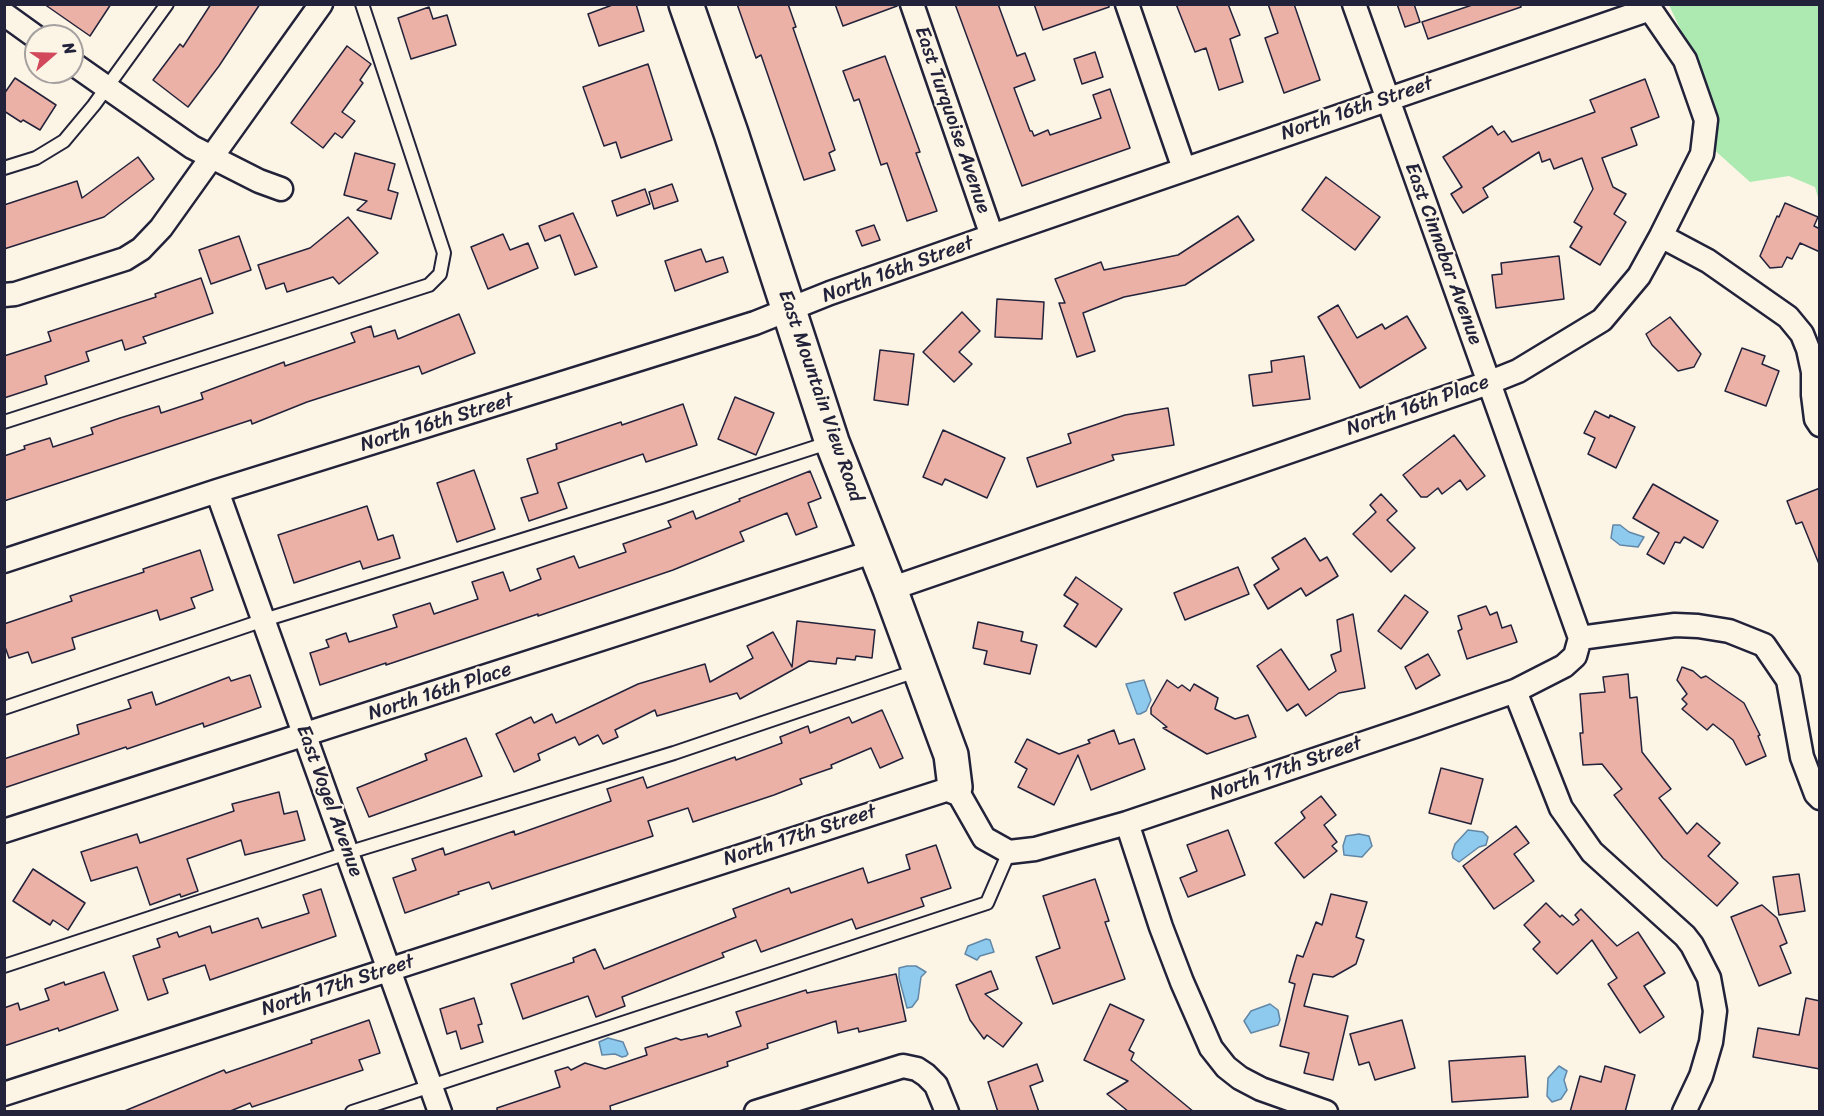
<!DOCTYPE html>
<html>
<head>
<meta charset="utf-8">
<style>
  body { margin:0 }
  #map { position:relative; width:1824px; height:1116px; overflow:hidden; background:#fcf5e5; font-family:Sriracha,sans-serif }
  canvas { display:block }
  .frame { position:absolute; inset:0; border:6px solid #22223b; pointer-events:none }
  .north { position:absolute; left:24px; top:24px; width:60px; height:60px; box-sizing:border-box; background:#fcf5e5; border:2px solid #a5a1a1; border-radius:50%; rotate:70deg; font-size:16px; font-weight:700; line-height:24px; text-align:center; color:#22223b }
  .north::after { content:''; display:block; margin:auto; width:21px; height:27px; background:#d1495b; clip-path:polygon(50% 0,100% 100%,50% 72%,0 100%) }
</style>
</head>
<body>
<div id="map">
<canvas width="1824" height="1116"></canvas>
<div class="frame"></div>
<div class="north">N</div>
</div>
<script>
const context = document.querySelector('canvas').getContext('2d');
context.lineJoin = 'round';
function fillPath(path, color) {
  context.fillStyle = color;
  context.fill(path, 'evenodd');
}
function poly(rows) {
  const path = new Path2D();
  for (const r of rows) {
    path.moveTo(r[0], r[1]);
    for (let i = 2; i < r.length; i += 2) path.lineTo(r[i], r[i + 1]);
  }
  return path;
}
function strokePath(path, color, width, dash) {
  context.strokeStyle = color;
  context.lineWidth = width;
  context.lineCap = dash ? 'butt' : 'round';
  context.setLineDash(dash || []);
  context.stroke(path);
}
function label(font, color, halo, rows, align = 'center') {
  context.font = font + ' Sriracha,sans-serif';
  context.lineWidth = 4.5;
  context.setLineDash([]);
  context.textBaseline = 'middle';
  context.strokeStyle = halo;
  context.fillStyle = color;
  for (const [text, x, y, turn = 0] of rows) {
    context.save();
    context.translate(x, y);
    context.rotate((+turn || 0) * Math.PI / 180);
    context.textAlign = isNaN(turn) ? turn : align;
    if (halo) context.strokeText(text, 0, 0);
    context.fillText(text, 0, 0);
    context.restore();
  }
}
fillPath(poly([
  [1669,5,1819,5,1819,201,1815,187,1789,176,1750,182,1711,147,1716,121,1710,92]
]), '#aceab1');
const water = poly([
  [1613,525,1620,525,1629,532,1644,537,1638,547,1620,545,1611,538,1613,525],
  [1144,680,1151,700,1146,711,1140,714,1137,714,1126,684,1144,680],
  [1468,830,1483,832,1488,837,1486,845,1479,847,1459,862,1453,858,1452,853,1455,844,1468,830],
  [1359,834,1369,836,1372,846,1362,857,1344,855,1343,846,1346,836,1359,834],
  [986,939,990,940,994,952,980,956,977,960,965,954,968,946,986,939],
  [907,966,916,966,926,972,921,977,918,999,912,1007,907,1008,899,978,899,968,907,966],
  [1270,1004,1278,1010,1280,1020,1278,1025,1251,1033,1244,1021,1251,1011,1270,1004],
  [608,1038,623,1042,628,1054,626,1056,622,1057,615,1054,602,1055,599,1042,608,1038],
  [1559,1066,1567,1071,1564,1080,1567,1090,1561,1099,1552,1102,1547,1096,1548,1078,1559,1066]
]);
fillPath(water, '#8dcaee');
strokePath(water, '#6287a6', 1.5);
const building = poly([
  [44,4,111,4,90,36,44,4],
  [211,4,260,4,219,66,188,107,153,80,180,44,183,47,211,4],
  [615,4,636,4,644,31,599,46,588,14,615,4],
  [737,4,788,4,796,27,793,28,835,150,829,153,835,170,804,180,761,55,756,58,737,4],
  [835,4,896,4,897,6,843,26,835,4],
  [955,4,998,4,1017,56,1025,53,1035,80,1014,88,1030,131,1032,131,1034,136,1048,130,1050,135,1101,118,1093,95,1110,89,1130,148,1022,186,955,4],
  [1034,4,1109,4,1109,7,1043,30,1034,4],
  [1176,4,1228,4,1240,35,1230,39,1243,82,1219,90,1206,48,1195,52,1176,4],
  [1268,4,1294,4,1320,80,1284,93,1265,38,1278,33,1268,4],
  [1397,4,1414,4,1420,22,1405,27,1397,4],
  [1475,4,1521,4,1521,7,1428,39,1422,22,1475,4],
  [429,7,433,19,447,15,456,45,411,59,398,18,429,7],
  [347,46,371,64,360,80,363,83,342,112,355,121,342,138,335,133,323,148,291,123,347,46],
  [1095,52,1103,77,1082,84,1074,59,1095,52],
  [885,56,920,152,916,153,937,211,907,221,887,163,881,165,859,99,854,101,843,71,885,56],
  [648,64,672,140,621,158,616,142,604,146,583,87,648,64],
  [15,78,56,105,40,130,23,120,21,122,4,111,4,94,15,78],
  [1645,79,1659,117,1631,128,1637,145,1602,158,1613,187,1626,194,1614,214,1626,222,1600,265,1570,247,1582,227,1574,222,1593,189,1582,158,1554,169,1550,159,1542,162,1539,152,1483,188,1488,197,1463,213,1451,194,1462,187,1443,157,1492,126,1498,135,1504,131,1512,142,1595,112,1590,100,1645,79],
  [355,153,395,164,388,190,398,193,391,219,357,210,367,201,344,195,355,153],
  [138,157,154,179,104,217,4,249,4,205,77,181,82,198,138,157],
  [1326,177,1380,217,1355,250,1302,210,1326,177],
  [672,184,678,201,654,209,649,192,672,184],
  [645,189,650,204,617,216,612,201,645,189],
  [1785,203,1818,217,1814,226,1820,229,1820,252,1800,243,1792,259,1787,257,1782,267,1770,268,1760,256,1777,216,1779,217,1785,203],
  [573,213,597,267,575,275,560,235,545,241,539,226,573,213],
  [1238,216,1254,240,1185,285,1124,297,1083,313,1095,351,1077,357,1059,303,1065,303,1055,279,1101,262,1104,270,1178,255,1238,216],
  [348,217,378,253,339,284,333,277,287,292,284,283,266,289,258,265,310,248,348,217],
  [874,225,880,240,862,246,856,231,874,225],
  [503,234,510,250,528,243,538,268,488,289,471,247,503,234],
  [239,236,251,270,211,284,199,250,239,236],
  [701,249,706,262,723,257,728,272,675,291,665,261,701,249],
  [1559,256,1564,299,1496,308,1492,275,1502,274,1501,263,1559,256],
  [201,278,213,313,143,337,146,343,125,350,122,340,86,352,89,361,45,376,47,384,4,398,4,356,51,341,48,332,156,297,155,294,201,278],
  [997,299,1044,302,1042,339,995,337,997,299],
  [1338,305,1357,338,1382,324,1385,329,1407,316,1426,348,1360,388,1318,317,1338,305],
  [962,312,980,331,959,352,972,364,954,382,923,352,962,312],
  [459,314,475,353,422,374,419,366,307,402,252,424,251,420,4,501,4,456,25,449,24,446,50,438,53,447,93,434,91,428,120,418,159,406,161,413,203,399,201,393,284,362,285,366,355,342,351,333,371,326,374,337,395,330,398,339,459,314],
  [1670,317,1701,354,1694,367,1678,371,1652,345,1646,334,1670,317],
  [1742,348,1765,356,1762,364,1779,371,1766,406,1725,391,1742,348],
  [880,350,914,354,908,405,874,400,880,350],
  [1304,356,1310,399,1253,406,1249,375,1272,372,1271,361,1304,356],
  [735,397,774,413,756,455,718,439,735,397],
  [683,404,697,445,646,462,643,454,558,483,567,508,529,521,521,498,538,493,527,459,557,449,556,444,621,422,622,425,683,404],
  [1168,408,1174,445,1112,455,1114,460,1037,487,1027,458,1071,443,1068,434,1125,415,1168,408],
  [1595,411,1609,418,1610,415,1635,427,1616,468,1588,454,1595,438,1584,433,1595,411],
  [943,430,1005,458,987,498,945,479,942,485,923,477,943,430],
  [1454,435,1485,476,1467,490,1460,480,1442,494,1438,488,1427,497,1421,497,1403,475,1454,435],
  [474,470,495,529,457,542,437,483,474,470],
  [810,471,821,498,808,503,817,527,796,535,787,513,740,532,744,541,673,570,538,616,538,614,386,665,386,663,320,685,310,653,329,647,326,640,346,633,349,642,397,627,393,615,430,603,434,614,478,599,472,582,503,572,510,591,541,579,537,569,574,556,579,568,626,552,623,544,671,527,668,521,693,511,696,519,740,501,739,499,810,471],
  [1653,484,1718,521,1703,548,1684,537,1680,543,1675,542,1664,564,1647,554,1659,533,1633,518,1653,484],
  [1820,488,1820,564,1819,564,1802,522,1796,524,1787,501,1820,488],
  [1381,494,1397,511,1387,520,1415,548,1391,572,1353,534,1376,512,1370,505,1381,494],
  [367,506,378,540,393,535,400,558,363,569,360,561,294,583,278,535,367,506],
  [1305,538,1320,561,1327,557,1338,576,1306,596,1301,588,1268,609,1254,585,1279,569,1272,558,1305,538],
  [200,550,213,590,191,598,195,608,160,620,157,610,72,638,75,649,32,663,28,652,9,658,4,644,4,624,72,601,70,596,144,572,143,569,200,550],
  [1238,567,1249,594,1185,620,1174,593,1238,567],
  [1076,577,1122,609,1096,647,1064,626,1078,604,1064,595,1076,577],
  [1405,595,1428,612,1401,649,1378,631,1405,595],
  [1486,606,1490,615,1497,612,1502,628,1511,625,1517,642,1467,659,1458,631,1462,629,1458,616,1486,606],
  [1353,614,1365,688,1339,693,1306,716,1298,704,1287,711,1257,666,1281,649,1309,690,1336,671,1331,655,1341,651,1337,620,1353,614],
  [797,621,875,630,872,658,856,656,855,660,837,658,836,664,809,661,740,699,737,693,657,716,655,710,615,730,618,737,603,744,598,735,579,745,575,737,538,754,540,760,514,772,496,734,531,717,534,723,552,714,556,723,638,684,705,664,710,682,753,658,747,646,773,632,792,667,797,621],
  [978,622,1023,632,1021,641,1037,645,1030,674,984,664,987,651,973,648,978,622],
  [1428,654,1440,675,1416,689,1405,667,1428,654],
  [1682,667,1693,671,1701,678,1706,676,1744,703,1760,735,1758,736,1766,756,1746,765,1733,740,1713,724,1707,730,1682,709,1687,704,1682,699,1687,694,1677,680,1682,667],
  [1628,674,1630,698,1637,697,1642,752,1671,789,1659,798,1687,834,1697,823,1720,843,1708,856,1738,883,1717,906,1663,858,1614,795,1622,789,1602,764,1583,765,1580,733,1583,733,1580,694,1605,692,1603,677,1628,674],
  [250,675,261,707,204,727,203,723,127,749,126,747,4,788,4,759,79,734,77,725,131,708,128,700,152,692,156,705,229,677,231,681,250,675],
  [1167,680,1178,688,1182,685,1190,691,1194,684,1218,698,1215,709,1235,719,1248,715,1256,737,1207,754,1163,728,1167,727,1151,714,1151,708,1167,680],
  [882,710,903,758,880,768,871,748,831,765,832,768,800,779,802,784,774,795,693,822,688,808,648,821,653,836,492,889,489,882,458,892,459,894,405,913,393,878,416,870,412,859,443,848,445,855,514,831,515,835,611,801,607,789,643,777,647,788,735,757,736,760,782,743,780,737,808,726,810,733,849,717,852,723,882,710],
  [1114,730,1119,744,1134,739,1145,769,1091,790,1078,755,1054,805,1018,787,1027,769,1015,762,1027,739,1059,754,1090,743,1088,740,1114,730],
  [466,738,482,776,369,817,357,788,427,760,425,754,466,738],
  [1441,768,1483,779,1471,824,1429,813,1441,768],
  [279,792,284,814,297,811,305,840,245,855,241,840,187,859,198,891,181,897,180,894,150,905,137,867,91,881,81,852,137,834,140,843,234,811,232,804,279,792],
  [1321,796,1336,815,1324,825,1337,842,1332,846,1337,851,1304,878,1275,843,1305,818,1301,812,1321,796],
  [1516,826,1529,843,1514,854,1534,881,1494,909,1463,866,1516,826],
  [1228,830,1245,875,1188,897,1180,878,1197,871,1187,845,1228,830],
  [936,845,951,888,921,898,924,906,856,929,852,919,761,952,756,940,722,953,724,957,622,997,625,1006,596,1017,588,996,523,1019,511,984,574,962,573,958,595,949,604,969,736,917,733,909,789,888,791,893,863,868,868,883,910,869,906,855,936,845],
  [33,869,85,903,68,930,53,920,50,925,13,901,33,869],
  [1799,874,1805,911,1779,915,1773,877,1799,874],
  [1095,879,1109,921,1105,922,1125,979,1053,1004,1036,957,1060,948,1043,896,1095,879],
  [321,889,336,936,210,980,205,965,163,979,168,993,148,1000,133,956,160,947,157,939,177,932,179,937,210,926,212,933,258,918,262,928,309,913,303,895,321,889],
  [1331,894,1367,902,1356,937,1364,940,1356,964,1333,977,1313,974,1304,1006,1348,1016,1333,1080,1304,1073,1309,1053,1280,1046,1295,984,1289,982,1297,955,1303,957,1316,922,1322,925,1331,894],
  [1546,903,1560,917,1562,915,1573,925,1579,920,1575,915,1581,909,1617,946,1638,932,1665,973,1644,986,1664,1017,1640,1033,1608,984,1617,978,1592,940,1557,974,1533,949,1540,942,1524,925,1546,903],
  [1762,905,1777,918,1787,943,1780,946,1791,973,1759,986,1731,917,1762,905],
  [991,971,998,989,985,994,1022,1023,1003,1047,987,1035,984,1039,970,1020,956,985,991,971],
  [104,972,118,1010,59,1031,58,1028,4,1046,4,1008,18,1003,20,1010,49,1000,45,989,64,982,65,985,104,972],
  [896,974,906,1021,859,1032,858,1028,838,1033,836,1021,767,1044,768,1048,727,1062,728,1066,610,1106,611,1112,497,1112,497,1108,560,1087,555,1071,568,1067,571,1070,585,1063,605,1069,647,1055,645,1048,676,1038,681,1040,707,1034,708,1037,741,1026,736,1012,806,990,807,993,896,974],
  [474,998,482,1024,478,1025,483,1042,461,1049,456,1031,447,1034,440,1009,474,998],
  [1806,998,1820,1001,1820,1069,1753,1057,1758,1028,1799,1035,1806,998],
  [1110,1004,1144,1020,1129,1050,1134,1053,1131,1060,1194,1112,1129,1112,1107,1094,1128,1081,1084,1060,1110,1004],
  [369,1020,380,1053,359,1060,363,1070,252,1107,250,1103,228,1112,122,1112,224,1070,226,1073,312,1043,311,1040,369,1020],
  [1402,1020,1415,1068,1375,1080,1369,1062,1359,1065,1350,1034,1402,1020],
  [1525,1056,1528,1097,1452,1102,1449,1061,1525,1056],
  [1037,1064,1043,1081,1030,1086,1039,1112,998,1112,988,1082,1037,1064],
  [1605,1066,1635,1075,1625,1112,1570,1112,1580,1076,1601,1082,1605,1066]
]);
fillPath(building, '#ebb1a7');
strokePath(building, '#22223b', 1.5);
const lane = poly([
  [4,168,36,158,64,141,94,105,167,4],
  [4,422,429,285,440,274,444,253,362,4],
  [4,708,264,620,661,497,831,442],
  [4,966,347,853,674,753,919,670],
  [352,1112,987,903,1009,852]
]);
const street = poly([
  [912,4,992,236],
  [1127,4,1184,169],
  [4,14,36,37],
  [72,63,192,147,259,181,281,189],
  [1661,236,1708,261,1788,317,1802,334,1808,349,1813,372,1813,395,1816,419,1820,425],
  [4,295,15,294,125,259,141,249,161,228,321,4],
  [217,491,440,1112],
  [4,561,217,491,755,323,830,293,992,236,1650,9,1685,60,1706,120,1702,154,1661,236,1639,276,1602,320,1518,371,1488,383,890,589],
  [1580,638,1675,625,1698,626,1729,631,1764,645,1788,680,1802,757,1816,794,1820,798],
  [1515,691,1561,808,1566,815,1592,852,1685,936,1692,945,1709,978,1715,1011,1711,1042,1701,1076,1684,1112],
  [1127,823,1161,927,1182,982,1211,1048,1226,1067,1240,1078,1261,1089,1326,1112],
  [4,831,875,551],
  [4,1094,955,787,984,838,1009,852,1035,849,1127,823,1415,726,1515,691,1564,666,1575,656,1580,638,1354,4],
  [756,1112,903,1066,917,1069,926,1075,936,1085,947,1112]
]);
const secondary = poly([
  [686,4,731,133,832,442,890,589,951,755,955,787]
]);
strokePath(lane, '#22223b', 16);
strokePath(street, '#22223b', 27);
strokePath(secondary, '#22223b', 38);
strokePath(lane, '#fcf5e5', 12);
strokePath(street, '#fcf5e5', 22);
strokePath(secondary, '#fcf5e5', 33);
label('20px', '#22223b', '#fcf5e5', [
  ["North 16th Street",1357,109,-19],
  ["East Turquoise Avenue",952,120,71],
  ["East Cinnabar Avenue",1443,254,70],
  ["North 16th Street",898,270,-20],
  ["East Mountain View Road",820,396,71],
  ["North 16th Place",1418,406,-19],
  ["North 16th Street",437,423,-17],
  ["North 16th Place",440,692,-18],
  ["North 17th Street",1286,769,-19],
  ["East Vogel Avenue",329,801,70],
  ["North 17th Street",800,836,-18],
  ["North 17th Street",338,986,-18]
]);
</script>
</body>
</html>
